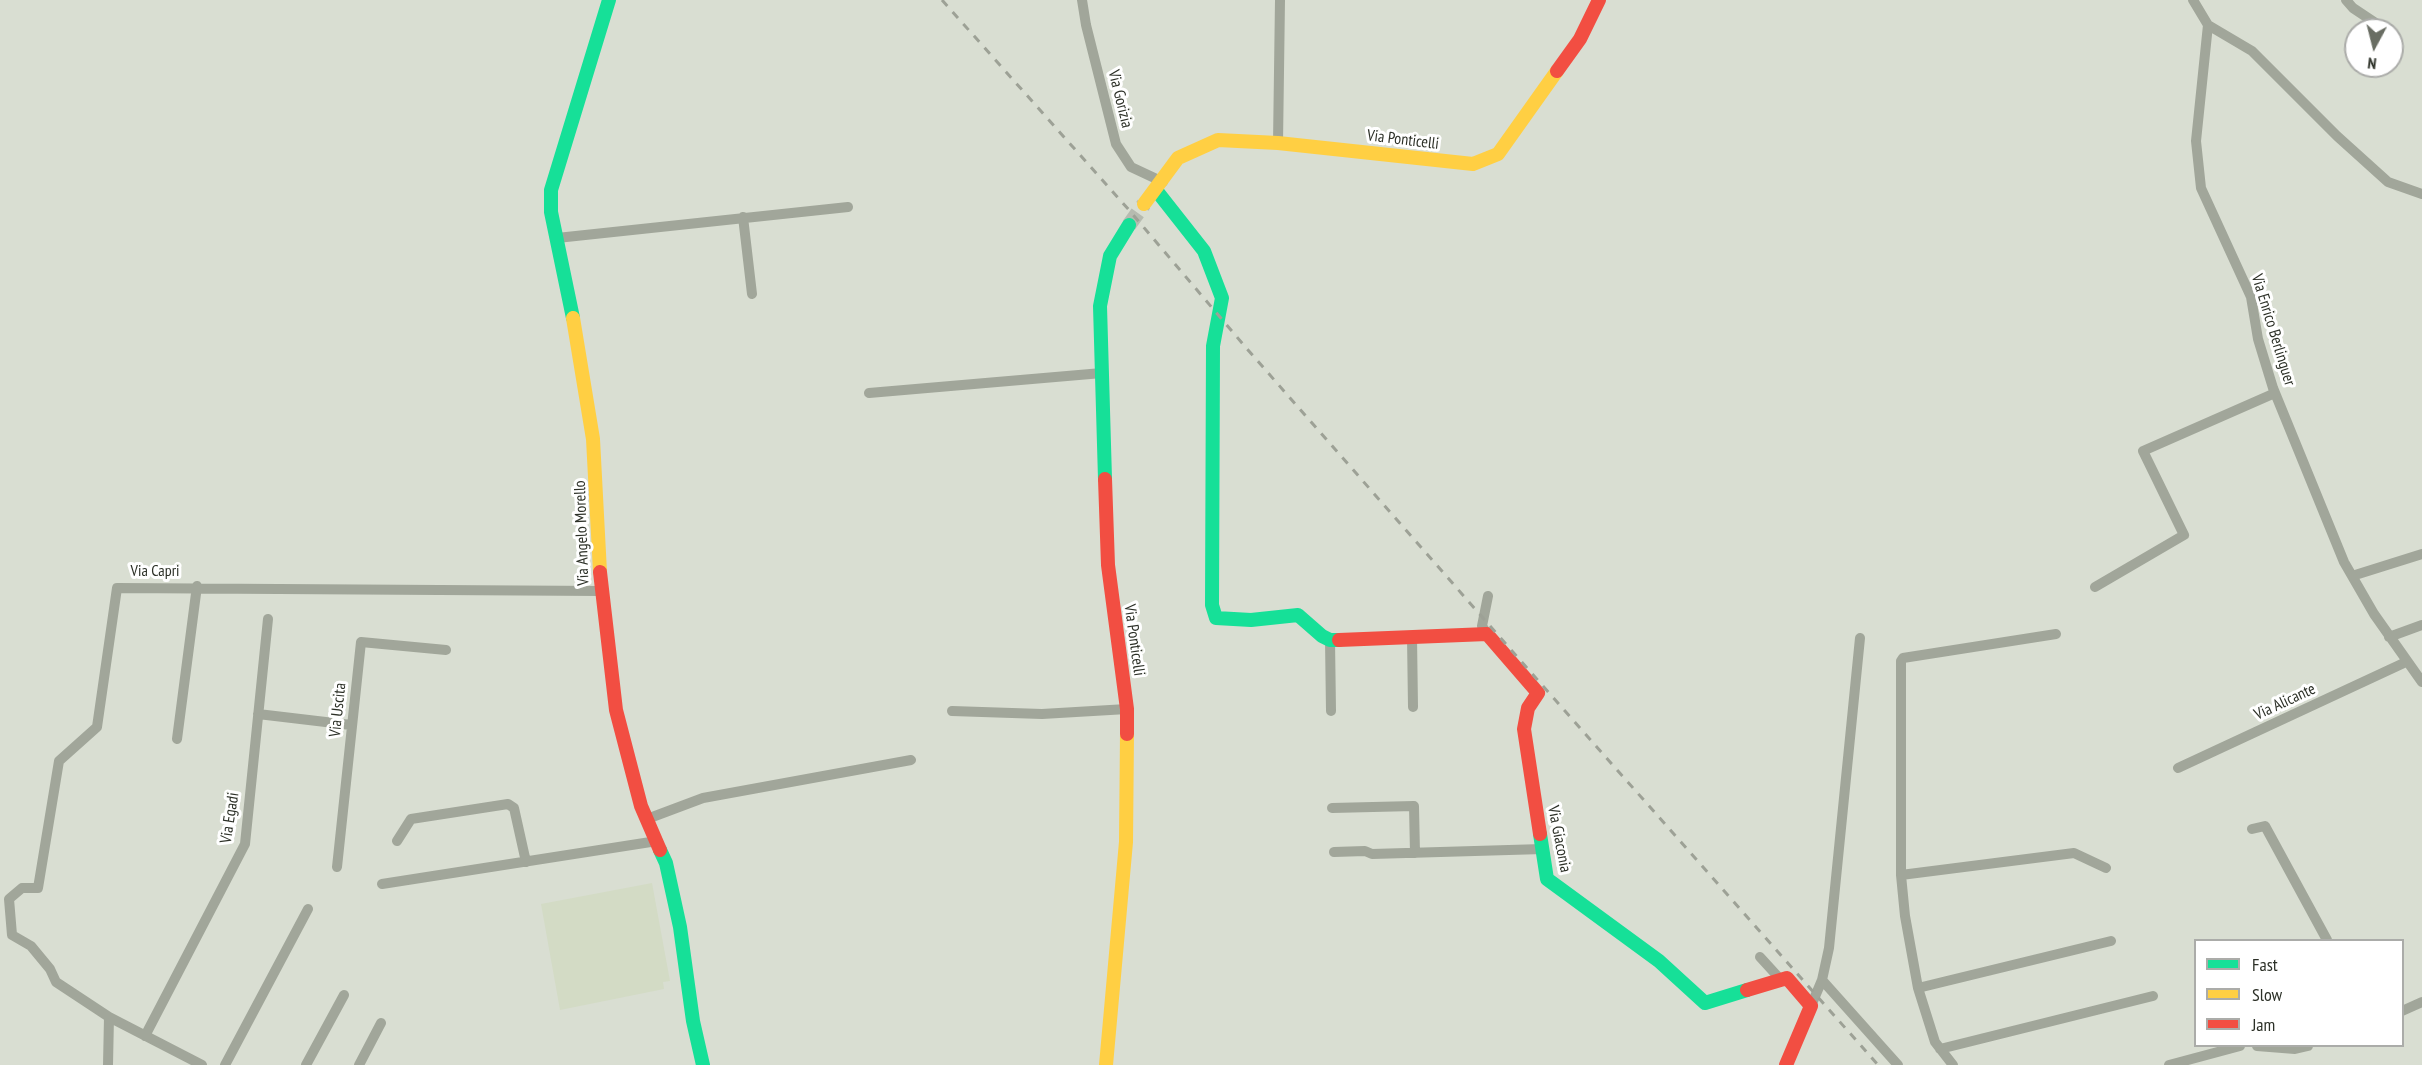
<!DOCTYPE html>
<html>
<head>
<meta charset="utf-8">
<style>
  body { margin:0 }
  #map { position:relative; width:2422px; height:1065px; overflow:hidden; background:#d9ded2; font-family:"PT Sans Narrow",sans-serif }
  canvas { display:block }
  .legend { position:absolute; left:2194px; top:939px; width:210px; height:108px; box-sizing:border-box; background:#fff; border:2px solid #abaca9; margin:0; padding:8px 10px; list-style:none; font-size:18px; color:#2c3027 }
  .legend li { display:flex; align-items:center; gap:12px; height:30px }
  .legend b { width:30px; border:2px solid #abaca9 }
  .north { position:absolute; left:2344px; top:18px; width:60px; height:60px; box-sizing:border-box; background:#fff; border:2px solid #abaca9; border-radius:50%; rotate:187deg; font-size:16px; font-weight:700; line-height:24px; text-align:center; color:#2c3027 }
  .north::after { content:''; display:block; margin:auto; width:21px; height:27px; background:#696d63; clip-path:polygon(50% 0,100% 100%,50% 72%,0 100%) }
</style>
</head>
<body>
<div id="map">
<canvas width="2422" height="1065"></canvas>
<ul class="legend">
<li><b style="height:8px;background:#16e098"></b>Fast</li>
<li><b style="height:8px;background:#ffcf43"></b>Slow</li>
<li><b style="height:8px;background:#f24e42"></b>Jam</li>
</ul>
<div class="north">N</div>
</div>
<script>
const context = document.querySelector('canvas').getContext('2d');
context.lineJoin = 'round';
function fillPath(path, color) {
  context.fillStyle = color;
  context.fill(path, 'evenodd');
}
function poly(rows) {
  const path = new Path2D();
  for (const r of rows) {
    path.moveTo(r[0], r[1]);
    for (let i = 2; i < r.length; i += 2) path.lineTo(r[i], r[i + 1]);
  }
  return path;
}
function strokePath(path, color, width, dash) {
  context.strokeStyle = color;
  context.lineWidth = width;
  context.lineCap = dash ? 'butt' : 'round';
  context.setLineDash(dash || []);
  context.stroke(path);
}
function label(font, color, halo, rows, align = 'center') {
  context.font = font + ' "PT Sans Narrow",sans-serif';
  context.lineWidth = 6;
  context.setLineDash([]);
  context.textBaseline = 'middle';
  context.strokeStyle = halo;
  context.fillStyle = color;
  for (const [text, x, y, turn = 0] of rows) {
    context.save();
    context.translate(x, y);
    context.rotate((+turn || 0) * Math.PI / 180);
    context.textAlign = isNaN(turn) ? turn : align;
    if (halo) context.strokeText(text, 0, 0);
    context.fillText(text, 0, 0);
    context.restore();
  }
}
fillPath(poly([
  [652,883,670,981,663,982,664,989,560,1010,541,904]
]), '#d3dbc5');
strokePath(poly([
  [1129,225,1144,204]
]), '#b6bbb0', 15, [15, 8]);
strokePath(poly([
  [1082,0,1086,25,1116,144,1131,167,1163,182],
  [2193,0,2208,25,2196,141,2201,188,2251,297,2258,339,2273,388,2344,562,2374,614,2422,682],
  [2346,0,2353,8,2374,22],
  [2208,25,2252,51,2337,136,2388,182,2422,194],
  [1278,143,1280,0],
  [743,217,752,294],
  [557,238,848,207],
  [869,393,1102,373],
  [2352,576,2422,554],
  [2095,587,2184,535,2143,451,2275,393],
  [1487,634,1482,626,1488,596],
  [1412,637,1413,707],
  [2389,637,2422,625],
  [1330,640,1331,711],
  [952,711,1042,714,1127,709],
  [258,714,351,725],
  [177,739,197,586],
  [2178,768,2406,662],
  [1332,808,1414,806,1415,853],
  [647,819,703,798,911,760],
  [2252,829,2265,826,2327,940],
  [397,841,411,819,508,804,514,808,526,862],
  [1334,852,1365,851,1372,854,1543,849],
  [337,867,361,642,446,650],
  [1901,875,2074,853,2106,868],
  [382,884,657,841],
  [1760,957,1781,980],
  [1822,980,1898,1065],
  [1918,988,2111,941],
  [1811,1006,1822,980,1829,948,1860,638],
  [2402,1011,2422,1002],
  [145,1036,245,844,268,619],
  [2257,1046,2295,1049,2308,1046],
  [1940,1049,2153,996],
  [108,1065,109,1017],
  [202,1065,109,1017,56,982,50,969,31,946,12,935,9,899,22,888,38,888,59,761,97,727,117,588,601,591],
  [225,1065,308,909],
  [306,1065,344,995],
  [359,1065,381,1023],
  [1953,1065,1935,1042,1918,988,1905,916,1901,875,1901,661,1903,658,2056,634],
  [2169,1065,2240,1046]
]), '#a1a69a', 10);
strokePath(poly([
  [1156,190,1204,251,1222,298,1213,346,1212,605,1216,618,1251,620,1298,615,1322,636,1330,640,1339,640],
  [573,318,551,212,551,190,609,0],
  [1105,479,1100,306,1110,256,1129,225],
  [1540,834,1547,879,1659,961,1705,1003,1747,990],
  [660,850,666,863,680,927,693,1021,703,1065]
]), '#16e098', 14);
strokePath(poly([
  [1144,204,1178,158,1218,140,1278,143,1473,164,1498,154,1557,71],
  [573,318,593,439,600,572],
  [1106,1065,1126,842,1127,734]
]), '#ffcf43', 14);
strokePath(poly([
  [1557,71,1580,39,1599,0],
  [1105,479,1108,565,1127,709,1127,734],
  [600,572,616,710,641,806,660,850],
  [1339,640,1487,634,1538,693,1528,708,1524,729,1540,834],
  [1747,990,1787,978,1811,1006,1786,1065]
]), '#f24e42', 14);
strokePath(poly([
  [942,0,1129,210,1248,350,1512,651,1878,1065]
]), '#9da196', 3, [8, 8]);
label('16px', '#2c3027', '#fff', [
  ["Via Gorizia",1120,99,76],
  ["Via Ponticelli",1403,140,7],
  ["Via Enrico Berlinguer",2273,330,73],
  ["Via Angelo Morello",582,533,-92],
  ["Via Capri",155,571],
  ["Via Ponticelli",1134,640,82],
  ["Via Alicante",2285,702,-25],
  ["Via Uscita",338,710,-84],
  ["Via Egadi",230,818,-81],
  ["Via Giaconia",1559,839,79]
]);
</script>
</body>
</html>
